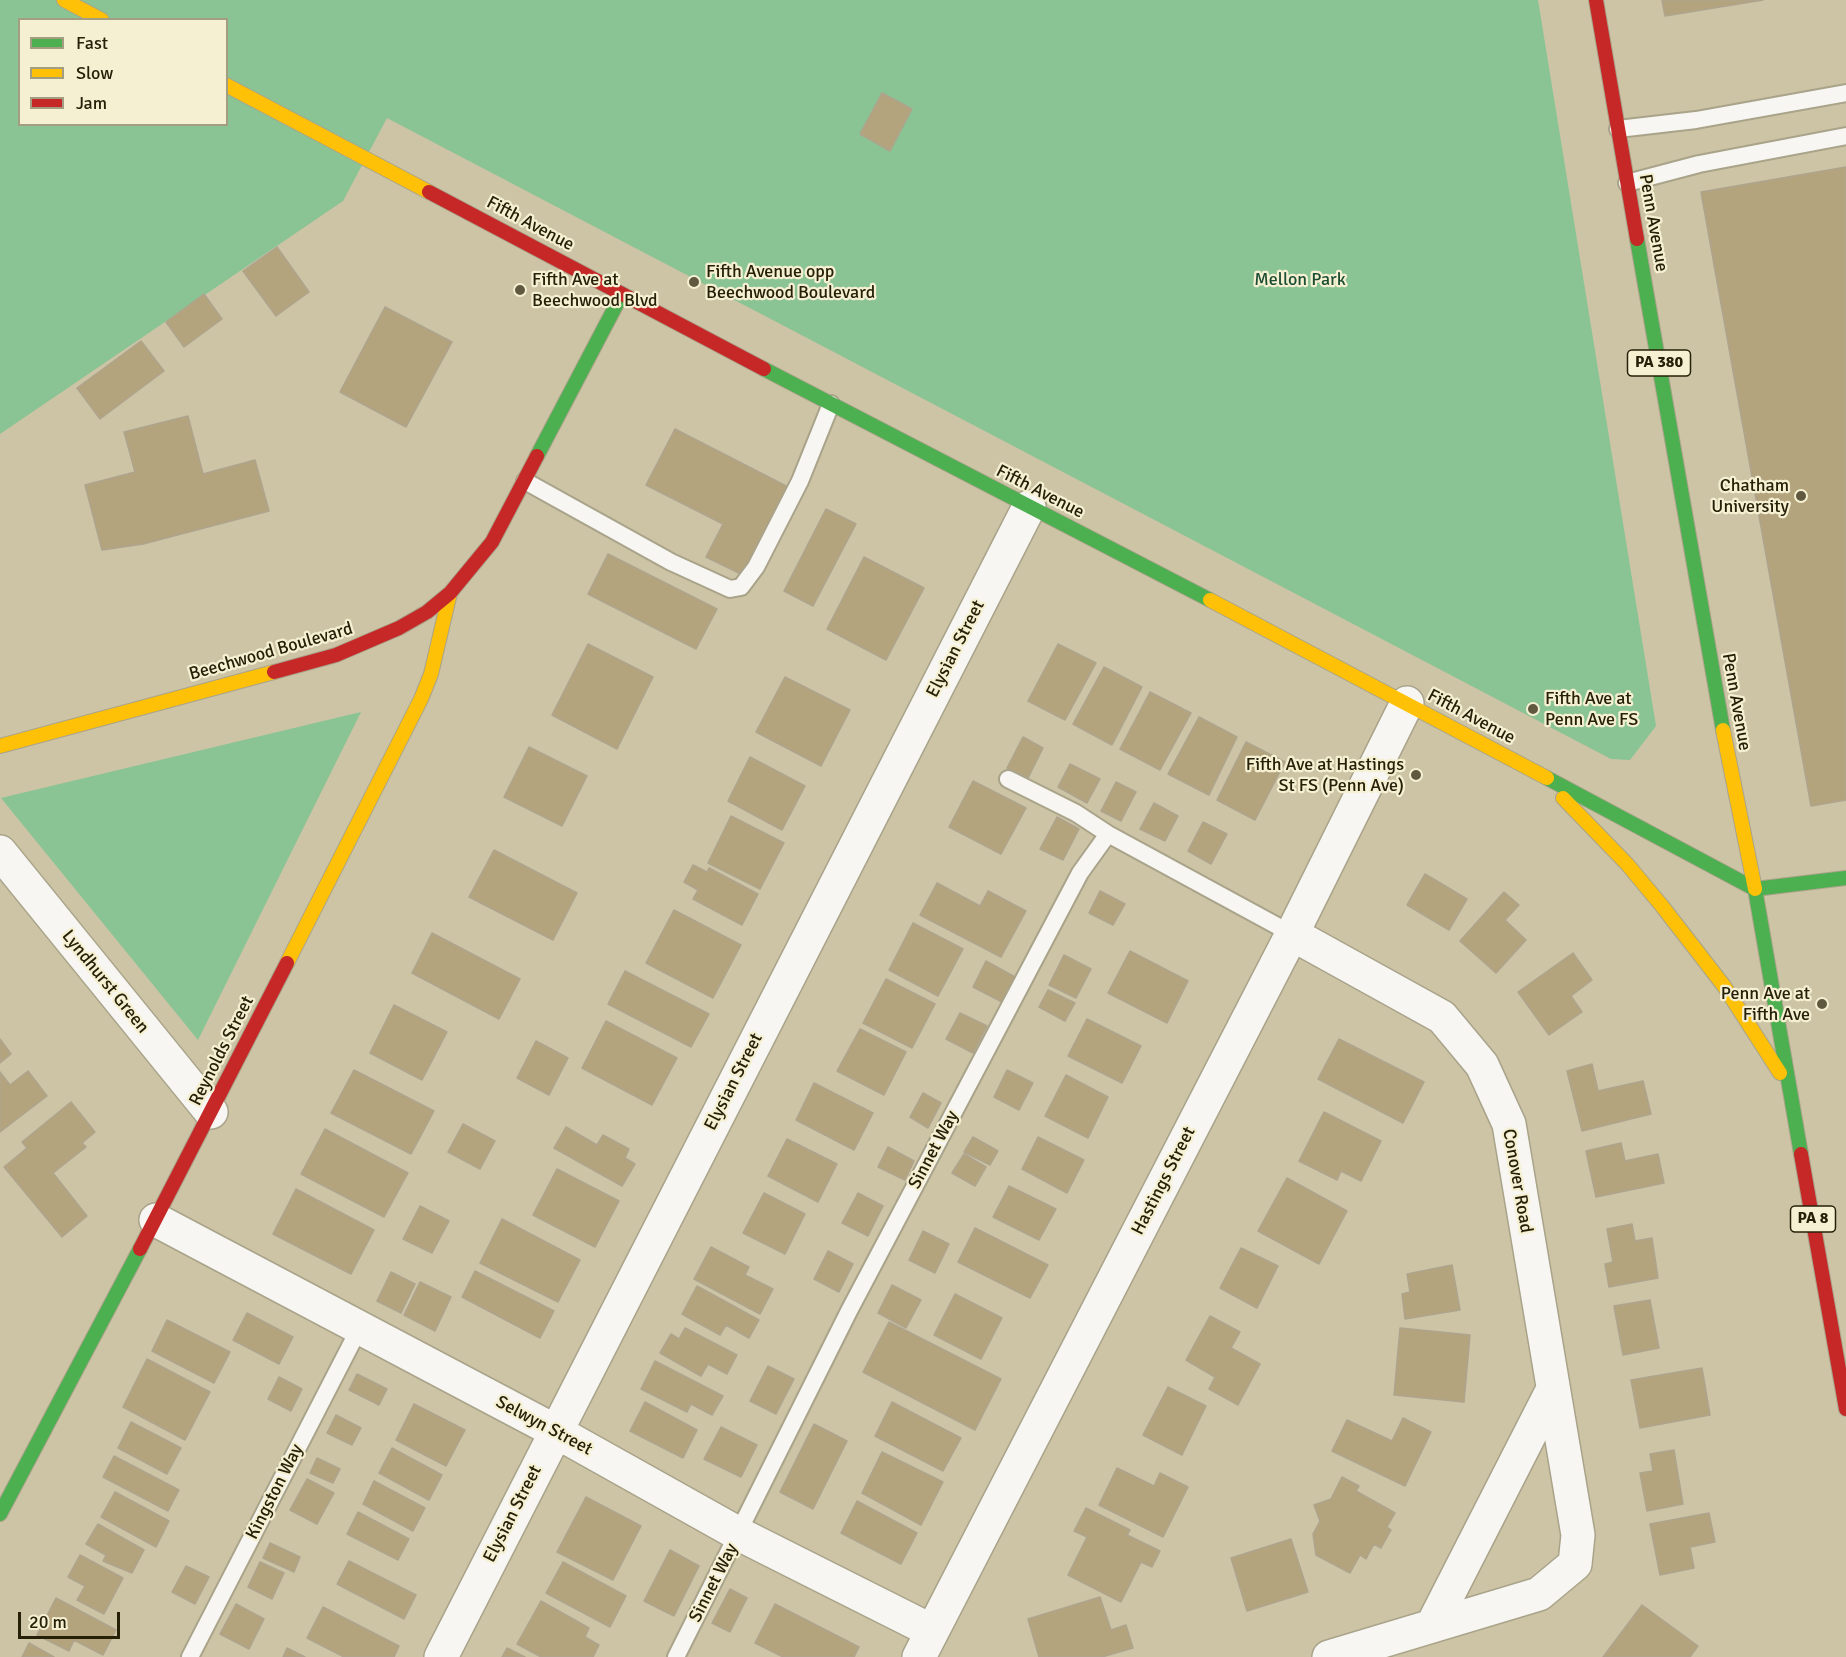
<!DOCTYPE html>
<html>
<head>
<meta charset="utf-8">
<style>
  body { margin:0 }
  #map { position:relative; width:1846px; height:1657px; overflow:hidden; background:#ccc4a5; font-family:Signika,sans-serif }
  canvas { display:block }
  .legend { position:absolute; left:18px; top:18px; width:210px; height:108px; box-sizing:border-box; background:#f6f0d3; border:2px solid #a39d82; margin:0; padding:8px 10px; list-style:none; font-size:18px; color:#262009 }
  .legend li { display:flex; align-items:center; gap:12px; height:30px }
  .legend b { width:30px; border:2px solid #a39d82 }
  .scale { position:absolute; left:18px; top:1612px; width:102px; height:27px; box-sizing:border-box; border:3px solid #262009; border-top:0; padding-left:8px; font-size:18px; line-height:21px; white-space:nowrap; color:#262009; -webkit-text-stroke:4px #f6f0d3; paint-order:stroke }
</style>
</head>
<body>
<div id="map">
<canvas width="1846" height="1657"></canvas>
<ul class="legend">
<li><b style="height:8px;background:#4caf50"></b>Fast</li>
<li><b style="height:8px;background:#ffc107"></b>Slow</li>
<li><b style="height:8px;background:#c62828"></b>Jam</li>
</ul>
<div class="scale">20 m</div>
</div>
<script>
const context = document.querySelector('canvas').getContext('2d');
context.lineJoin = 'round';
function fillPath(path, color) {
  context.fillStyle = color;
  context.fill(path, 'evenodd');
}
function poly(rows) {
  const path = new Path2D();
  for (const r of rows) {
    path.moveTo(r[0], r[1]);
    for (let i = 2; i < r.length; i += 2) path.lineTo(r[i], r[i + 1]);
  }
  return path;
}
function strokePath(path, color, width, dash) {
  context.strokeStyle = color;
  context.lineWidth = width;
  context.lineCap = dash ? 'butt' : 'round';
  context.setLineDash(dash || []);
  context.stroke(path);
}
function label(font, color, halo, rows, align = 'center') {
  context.font = font + ' Signika,sans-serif';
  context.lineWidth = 4.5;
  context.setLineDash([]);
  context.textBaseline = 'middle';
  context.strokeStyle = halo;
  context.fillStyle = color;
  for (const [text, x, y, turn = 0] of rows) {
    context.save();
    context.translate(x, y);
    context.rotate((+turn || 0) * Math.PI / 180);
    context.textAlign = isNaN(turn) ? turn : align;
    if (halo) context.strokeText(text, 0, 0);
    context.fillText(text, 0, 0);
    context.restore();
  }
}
fillPath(poly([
  [0,0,1538,0,1656,726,1630,760,1611,759,387,118,343,201,0,434],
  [20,20,226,20,226,124,20,124],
  [361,712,198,1040,1,798]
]), '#8ac394');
const building = poly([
  [1662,0,1763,0,1665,16,1662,0],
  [882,93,912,109,890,151,860,134,882,93],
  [1846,167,1846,800,1811,806,1701,192,1846,167],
  [277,247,309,292,276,316,243,271,277,247],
  [204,294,222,319,184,347,166,322,204,294],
  [385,307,452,342,406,427,340,392,385,307],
  [141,341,164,371,100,419,77,388,141,341],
  [188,416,203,474,255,460,269,511,143,544,102,550,85,485,135,472,124,432,188,416],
  [675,429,790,488,745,576,706,557,723,524,646,485,675,429],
  [826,509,856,524,813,606,784,591,826,509],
  [608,554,717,609,696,649,588,594,608,554],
  [864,557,924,588,886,660,827,629,864,557],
  [588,644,653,677,617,749,552,715,588,644],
  [1058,644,1096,663,1065,720,1028,701,1058,644],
  [1104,667,1142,687,1112,745,1073,724,1104,667],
  [785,677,850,710,821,766,756,732,785,677],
  [1150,692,1191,713,1160,770,1120,749,1150,692],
  [1199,717,1237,737,1209,795,1168,774,1199,717],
  [1023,737,1043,748,1028,778,1007,768,1023,737],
  [1246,742,1285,762,1255,820,1217,800,1246,742],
  [529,747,587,776,562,826,504,797,529,747],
  [750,757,805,786,782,830,728,801,750,757],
  [1070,764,1100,779,1087,803,1058,787,1070,764],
  [973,781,1026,808,1001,854,949,827,973,781],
  [1116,782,1136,792,1121,821,1101,811,1116,782],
  [1154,803,1178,816,1165,841,1140,829,1154,803],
  [731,816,784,843,760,889,708,863,731,816],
  [1057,817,1079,829,1063,860,1040,849,1057,817],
  [1203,822,1227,834,1211,864,1188,851,1203,822],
  [494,850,577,893,553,940,469,897,494,850],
  [693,865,707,872,709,868,758,894,742,925,693,899,698,890,684,882,693,865],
  [1425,874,1467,899,1449,930,1407,905,1425,874],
  [937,883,980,906,988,891,1026,911,1001,957,920,915,937,883],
  [1100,891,1125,904,1113,925,1089,913,1100,891],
  [1504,892,1519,905,1505,920,1526,940,1496,973,1460,941,1504,892],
  [674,910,741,945,713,998,646,963,674,910],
  [913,923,963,949,938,996,889,970,913,923],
  [432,933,520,979,499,1019,412,973,432,933],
  [1130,951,1188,981,1167,1023,1108,993,1130,951],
  [1573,953,1592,980,1571,996,1582,1012,1549,1035,1518,992,1573,953],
  [1064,955,1091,969,1076,998,1049,985,1064,955],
  [986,961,1015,977,1002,1002,973,987,986,961],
  [625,971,709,1014,691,1047,608,1004,625,971],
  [886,979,935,1004,912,1048,863,1023,886,979],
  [1048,990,1075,1003,1065,1021,1039,1007,1048,990],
  [394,1005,447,1032,422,1080,370,1053,394,1005],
  [960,1013,987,1026,973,1053,946,1039,960,1013],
  [1087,1019,1141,1046,1122,1083,1068,1056,1087,1019],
  [606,1021,677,1058,652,1105,582,1068,606,1021],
  [860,1029,906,1052,884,1095,837,1071,860,1029],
  [0,1039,11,1054,0,1063,0,1039],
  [1339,1039,1424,1082,1403,1123,1318,1079,1339,1039],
  [536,1041,568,1058,549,1095,517,1078,536,1041],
  [1592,1064,1598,1091,1643,1081,1651,1114,1582,1131,1567,1071,1592,1064],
  [354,1070,434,1111,411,1154,331,1113,354,1070],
  [1007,1070,1033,1083,1019,1110,994,1097,1007,1070],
  [28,1071,47,1096,0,1132,0,1072,10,1085,28,1071],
  [1066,1075,1108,1097,1088,1138,1045,1116,1066,1075],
  [814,1083,873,1113,854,1150,796,1120,814,1083],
  [923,1093,941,1103,928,1128,910,1117,923,1093],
  [71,1102,95,1132,82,1143,86,1147,53,1173,87,1216,62,1237,4,1167,27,1148,22,1142,71,1102],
  [1324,1112,1381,1141,1361,1181,1341,1171,1337,1180,1299,1161,1324,1112],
  [463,1124,495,1141,480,1169,448,1152,463,1124],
  [566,1127,597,1145,603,1135,629,1149,625,1158,635,1164,622,1186,554,1148,566,1127],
  [325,1129,408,1173,384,1217,301,1174,325,1129],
  [973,1137,998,1151,990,1165,964,1152,973,1137],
  [1038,1137,1084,1160,1067,1193,1022,1169,1038,1137],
  [787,1139,837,1164,818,1202,768,1176,787,1139],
  [1621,1143,1625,1161,1658,1154,1664,1183,1596,1197,1586,1151,1621,1143],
  [888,1147,914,1161,905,1180,878,1167,888,1147],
  [964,1154,986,1167,975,1186,952,1173,964,1154],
  [557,1169,619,1201,595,1247,533,1215,557,1169],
  [1287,1178,1347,1211,1319,1264,1258,1231,1287,1178],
  [1009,1186,1056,1209,1039,1240,993,1217,1009,1186],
  [296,1189,374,1230,351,1274,273,1234,296,1189],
  [764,1193,805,1214,785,1254,743,1233,764,1193],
  [858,1193,883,1206,868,1236,842,1223,858,1193],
  [420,1206,449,1221,432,1253,403,1239,420,1206],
  [502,1219,580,1260,558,1302,480,1263,502,1219],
  [1632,1224,1635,1241,1652,1238,1658,1278,1609,1287,1605,1264,1613,1262,1607,1229,1632,1224],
  [975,1228,1048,1265,1030,1298,958,1262,975,1228],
  [923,1231,949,1244,935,1273,909,1260,923,1231],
  [711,1247,749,1267,745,1275,773,1289,760,1314,694,1279,711,1247],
  [1241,1248,1278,1266,1257,1308,1220,1288,1241,1248],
  [828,1251,853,1264,839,1292,814,1279,828,1251],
  [1452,1265,1460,1310,1405,1319,1402,1294,1410,1292,1407,1274,1452,1265],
  [475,1271,554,1311,540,1338,462,1297,475,1271],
  [391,1272,415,1284,401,1313,377,1301,391,1272],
  [420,1282,451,1297,435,1331,404,1315,420,1282],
  [892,1285,921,1300,906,1328,878,1313,892,1285],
  [697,1286,759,1320,749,1338,726,1325,720,1335,682,1314,697,1286],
  [955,1294,1002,1318,981,1359,934,1335,955,1294],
  [1650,1300,1659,1348,1623,1355,1614,1306,1650,1300],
  [247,1313,293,1337,279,1364,233,1340,247,1313],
  [1210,1316,1240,1332,1231,1348,1260,1364,1238,1405,1209,1389,1215,1377,1186,1360,1210,1316],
  [167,1320,230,1352,214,1383,152,1351,167,1320],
  [889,1322,1001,1379,975,1430,863,1372,889,1322],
  [685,1328,737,1355,727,1374,708,1364,701,1376,660,1353,671,1334,679,1339,685,1328],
  [1400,1328,1470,1335,1464,1402,1394,1395,1400,1328],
  [147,1359,210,1392,185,1440,123,1407,147,1359],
  [655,1361,723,1396,712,1415,691,1404,687,1412,641,1389,655,1361],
  [768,1366,794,1379,776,1414,750,1401,768,1366],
  [1702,1368,1710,1415,1640,1428,1631,1380,1702,1368],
  [357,1374,387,1389,379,1405,349,1390,357,1374],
  [279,1377,302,1389,291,1411,268,1399,279,1377],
  [1168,1387,1206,1406,1182,1455,1143,1435,1168,1387],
  [645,1402,697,1430,683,1458,630,1431,645,1402],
  [892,1402,961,1438,943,1471,875,1436,892,1402],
  [414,1404,465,1430,446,1466,396,1440,414,1404],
  [336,1415,361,1428,352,1445,327,1433,336,1415],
  [1403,1418,1431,1432,1405,1486,1332,1451,1347,1420,1392,1441,1403,1418],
  [131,1422,181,1448,167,1474,118,1448,131,1422],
  [814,1424,847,1441,813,1509,780,1492,814,1424],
  [721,1427,757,1445,741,1477,704,1459,721,1427],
  [392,1448,442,1475,429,1500,379,1473,392,1448],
  [1674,1450,1683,1504,1647,1511,1640,1473,1653,1471,1650,1454,1674,1450],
  [882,1452,943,1482,921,1525,862,1493,882,1452],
  [114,1456,179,1490,168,1511,103,1477,114,1456],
  [317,1458,340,1469,333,1483,310,1473,317,1458],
  [1117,1468,1154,1486,1160,1473,1188,1487,1163,1537,1099,1505,1117,1468],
  [1342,1477,1359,1486,1356,1491,1395,1513,1387,1527,1391,1530,1381,1548,1374,1544,1366,1559,1360,1555,1350,1573,1316,1555,1313,1534,1320,1521,1314,1505,1331,1499,1342,1477],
  [307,1479,334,1493,317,1524,290,1510,307,1479],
  [374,1481,425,1508,413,1531,363,1504,374,1481],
  [115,1492,169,1521,156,1547,101,1517,115,1492],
  [586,1497,641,1526,613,1580,557,1552,586,1497],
  [857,1501,917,1533,901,1564,841,1533,857,1501],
  [1086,1508,1130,1530,1127,1535,1160,1551,1152,1567,1141,1562,1121,1602,1068,1575,1087,1537,1074,1531,1086,1508],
  [358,1512,409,1539,398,1560,347,1534,358,1512],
  [1709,1513,1715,1542,1690,1547,1694,1568,1660,1575,1650,1524,1709,1513],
  [98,1524,144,1550,132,1573,103,1561,106,1555,86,1544,98,1524],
  [1291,1539,1308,1592,1247,1611,1231,1558,1291,1539],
  [270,1543,300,1557,294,1572,263,1558,270,1543],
  [670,1550,699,1566,674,1616,644,1601,670,1550],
  [80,1555,123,1578,104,1614,77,1600,85,1586,68,1577,80,1555],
  [349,1561,416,1595,404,1619,337,1584,349,1561],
  [260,1562,284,1573,272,1599,248,1587,260,1562],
  [563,1562,626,1596,610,1627,546,1593,563,1562],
  [186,1566,209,1577,195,1604,172,1592,186,1566],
  [730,1589,747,1598,730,1632,712,1623,730,1589],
  [1100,1597,1111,1630,1126,1625,1133,1648,1102,1657,1039,1657,1028,1619,1100,1597],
  [56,1598,116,1630,103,1655,74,1640,69,1651,37,1635,56,1598],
  [541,1601,589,1628,585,1637,599,1645,593,1657,541,1657,517,1644,541,1601],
  [236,1604,264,1619,249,1649,220,1634,236,1604],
  [775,1604,859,1647,854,1657,783,1657,755,1643,775,1604],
  [1642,1605,1698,1646,1690,1657,1603,1657,1642,1605],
  [323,1607,399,1646,394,1657,344,1657,307,1638,323,1607],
  [29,1643,54,1657,22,1657,29,1643],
  [287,1648,305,1657,283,1657,287,1648],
  [507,1648,525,1657,502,1657,507,1648]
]);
fillPath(building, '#b4a47e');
strokePath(building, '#aea48d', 1.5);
const lane = poly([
  [1618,129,1696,120,1846,93],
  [1627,183,1699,164,1846,136],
  [525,481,671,562,730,589,741,587,756,567,800,481,831,404],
  [1008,779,1076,813,1108,834,1292,934],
  [190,1657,360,1327],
  [676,1657,849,1311,1080,873,1108,834]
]);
const street = poly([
  [0,852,211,1112],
  [1292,934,1442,1017,1482,1065,1509,1124,1578,1535,1575,1564,1539,1594,1329,1657],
  [156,1220,555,1431,739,1534,932,1631],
  [1433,1624,1552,1391],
  [441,1657,1029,507],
  [919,1657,1292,934,1407,703]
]);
const fast = poly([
  [1637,239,1723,730],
  [764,369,1210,600],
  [537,456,622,294],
  [1547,778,1755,889,1846,878],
  [1755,889,1801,1154],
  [0,1514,140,1249]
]);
const slow = poly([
  [64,0,102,20],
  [226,85,429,192],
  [1210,600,1547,778],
  [1723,730,1755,889],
  [0,746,274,672],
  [1563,798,1627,864,1662,906,1724,986,1780,1073],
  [287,963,421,699,431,674,450,593]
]);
const jam = poly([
  [1596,0,1637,239],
  [429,192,764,369],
  [274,672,336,655,399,628,427,612,450,593,492,542,537,456],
  [1801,1154,1846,1409],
  [140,1249,287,963]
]);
strokePath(lane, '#a9a38a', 20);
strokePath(street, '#a9a38a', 36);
strokePath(fast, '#a9a38a', 16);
strokePath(slow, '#a9a38a', 16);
strokePath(jam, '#a9a38a', 16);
strokePath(lane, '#f7f6f2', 16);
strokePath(street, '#f7f6f2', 33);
strokePath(fast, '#4caf50', 14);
strokePath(slow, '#ffc107', 14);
strokePath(jam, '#c62828', 14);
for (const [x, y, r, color] of [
  [694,282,6,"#605940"],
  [520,290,6,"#605940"],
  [1801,496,6,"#605940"],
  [1533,709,6,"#605940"],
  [1416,775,6,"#605940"],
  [1822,1004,6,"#605940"]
]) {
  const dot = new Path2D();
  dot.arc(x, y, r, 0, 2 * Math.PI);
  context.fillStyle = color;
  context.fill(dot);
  strokePath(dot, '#f6f0d3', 2);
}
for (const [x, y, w] of [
  [1659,363,63],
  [1813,1219,45]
]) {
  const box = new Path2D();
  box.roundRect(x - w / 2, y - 13, w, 26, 4.5);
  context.fillStyle = '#f6f0d3';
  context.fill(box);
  strokePath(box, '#262009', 1.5);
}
label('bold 16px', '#262009', null, [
  ["PA 380",1659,363],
  ["PA 8",1813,1219]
]);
label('18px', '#262009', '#f6f0d3', [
  ["Penn Avenue",1653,223,80],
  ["Fifth Avenue",530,224,28],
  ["Fifth Avenue",1040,492,27],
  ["Elysian Street",956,649,-63],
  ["Beechwood Boulevard",271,652,-16],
  ["Penn Avenue",1736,702,80],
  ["Fifth Avenue",1471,717,28],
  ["Lyndhurst Green",105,982,51],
  ["Reynolds Street",222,1051,-63],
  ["Elysian Street",734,1082,-63],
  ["Sinnet Way",934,1150,-62],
  ["Hastings Street",1164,1181,-63],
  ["Conover Road",1517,1181,80],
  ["Selwyn Street",544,1426,28],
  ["Kingston Way",275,1492,-63],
  ["Elysian Street",513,1514,-63],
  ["Sinnet Way",714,1583,-63]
]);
label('18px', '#262009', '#f6f0d3', [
  ["Fifth Avenue opp",706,272],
  ["Beechwood Boulevard",706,293],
  ["Fifth Ave at",532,280],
  ["Beechwood Blvd",532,301],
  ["Chatham",1789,486,"right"],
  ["University",1789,507,"right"],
  ["Fifth Ave at",1545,699],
  ["Penn Ave FS",1545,720],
  ["Fifth Ave at Hastings",1404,765,"right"],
  ["St FS (Penn Ave)",1404,786,"right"],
  ["Penn Ave at",1810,994,"right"],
  ["Fifth Ave",1810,1015,"right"]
], 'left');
label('18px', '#1a4d32', '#f6f0d3', [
  ["Mellon Park",1300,280]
]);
</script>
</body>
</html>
